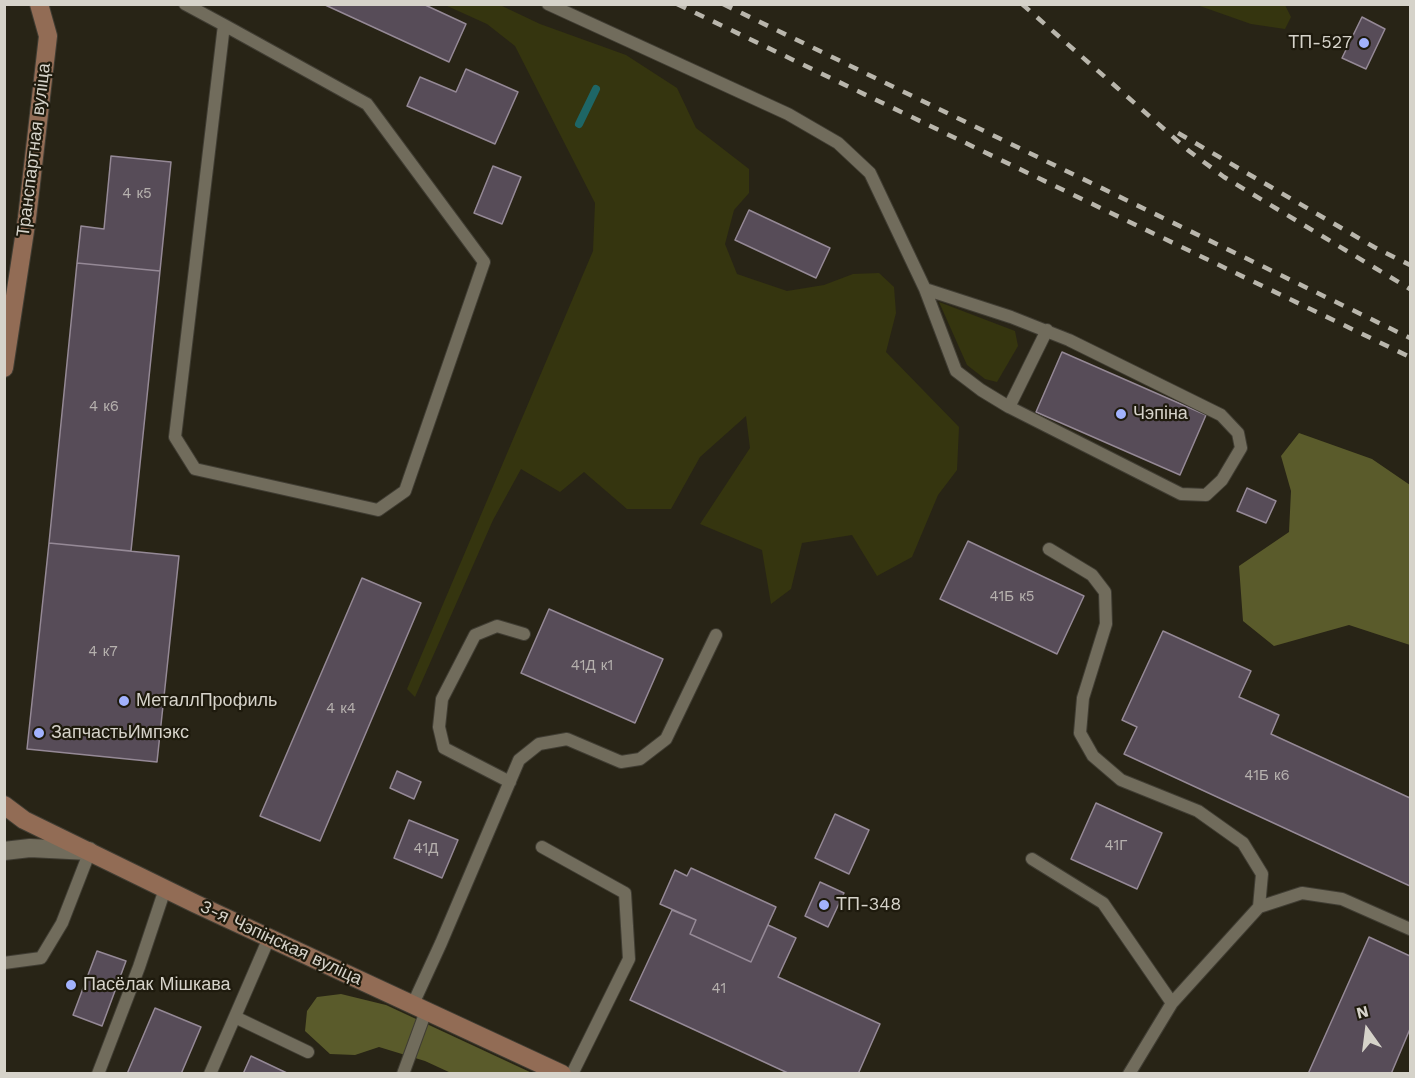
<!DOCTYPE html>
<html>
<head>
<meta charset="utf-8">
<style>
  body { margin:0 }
  #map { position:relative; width:1415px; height:1078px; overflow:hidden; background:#282416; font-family:"Work Sans",sans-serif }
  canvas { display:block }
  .frame { position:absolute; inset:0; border:6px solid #d6d3ca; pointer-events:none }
  .north { position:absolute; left:1337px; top:1000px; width:60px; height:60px; -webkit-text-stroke:4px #1e1a0d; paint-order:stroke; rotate:346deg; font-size:16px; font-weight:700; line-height:24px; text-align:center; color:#d6d3ca }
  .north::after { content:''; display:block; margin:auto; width:21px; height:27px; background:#d6d3ca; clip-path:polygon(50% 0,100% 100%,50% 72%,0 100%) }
</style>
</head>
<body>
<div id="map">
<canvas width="1415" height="1078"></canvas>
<div class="frame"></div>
<div class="north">N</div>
</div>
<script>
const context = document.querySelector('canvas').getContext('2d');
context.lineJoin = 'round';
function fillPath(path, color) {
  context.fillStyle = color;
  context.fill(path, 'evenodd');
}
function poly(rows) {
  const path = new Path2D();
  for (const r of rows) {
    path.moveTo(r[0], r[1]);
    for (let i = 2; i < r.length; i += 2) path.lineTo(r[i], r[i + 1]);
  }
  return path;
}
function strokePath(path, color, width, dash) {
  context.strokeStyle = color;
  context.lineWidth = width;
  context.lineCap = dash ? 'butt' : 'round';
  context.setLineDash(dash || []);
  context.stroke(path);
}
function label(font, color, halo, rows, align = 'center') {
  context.font = font + ' "Work Sans",sans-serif';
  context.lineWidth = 4.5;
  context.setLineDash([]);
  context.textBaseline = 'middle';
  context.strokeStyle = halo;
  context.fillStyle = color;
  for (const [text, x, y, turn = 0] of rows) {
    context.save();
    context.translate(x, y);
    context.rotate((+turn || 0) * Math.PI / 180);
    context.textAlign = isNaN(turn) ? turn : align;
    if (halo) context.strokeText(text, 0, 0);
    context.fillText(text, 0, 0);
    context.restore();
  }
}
fillPath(poly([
  [445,5,500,5,540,24,626,55,677,88,696,128,749,169,749,193,734,210,725,244,737,274,787,291,824,285,853,274,879,273,894,287,896,313,886,352,959,427,957,470,938,495,912,557,877,576,852,535,802,543,791,589,771,604,762,550,700,524,750,448,746,416,700,457,671,509,627,509,584,472,560,492,521,469,493,520,415,697,407,689,593,251,595,203,515,46,487,24],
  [1197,5,1285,5,1291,17,1285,29,1251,24],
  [939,302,1015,331,1018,346,997,382,985,379,967,365]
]), '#35350f');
fillPath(poly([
  [1299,433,1372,459,1410,485,1410,645,1349,625,1274,646,1243,621,1239,566,1289,532,1291,491,1281,456],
  [341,994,386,1005,532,1073,451,1073,425,1061,379,1047,355,1055,330,1054,305,1031,307,1011,317,997]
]), '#5a5b2b');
strokePath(poly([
  [579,124,596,89]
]), '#1e6666', 8);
const building = poly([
  [323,4,423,4,466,24,449,62,323,4],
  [1362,17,1385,29,1366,69,1342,58,1362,17],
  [466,69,518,92,495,144,407,106,420,77,456,92,466,69],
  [111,156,171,162,160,271,77,263,81,226,104,229,111,156],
  [493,166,521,177,502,224,474,213,493,166],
  [749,210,830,248,816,278,735,240,749,210],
  [77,263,160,271,131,551,49,543,77,263],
  [1062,352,1206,415,1180,475,1036,412,1062,352],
  [1247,488,1276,501,1266,523,1237,511,1247,488],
  [968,541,1084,596,1057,654,940,599,968,541],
  [49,543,179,556,157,762,27,749,49,543],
  [362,578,421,603,320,841,260,816,362,578],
  [549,609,663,659,635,723,521,673,549,609],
  [1163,631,1251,671,1239,697,1279,715,1271,734,1410,798,1410,886,1124,754,1137,727,1122,720,1163,631],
  [397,771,421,782,414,799,390,788,397,771],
  [1096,803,1162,833,1137,889,1071,859,1096,803],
  [835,814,869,830,849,874,815,858,835,814],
  [409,820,458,840,442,878,394,858,409,820],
  [691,868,776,907,751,962,690,934,696,920,660,904,675,870,687,876,691,868],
  [820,882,844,893,828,927,805,916,820,882],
  [672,910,696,920,690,934,751,962,768,925,796,938,778,977,880,1024,858,1074,790,1074,630,1000,672,910],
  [1369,937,1410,956,1410,1029,1391,1074,1308,1074,1369,937],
  [97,951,126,961,102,1026,73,1015,97,951],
  [155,1008,201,1027,181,1074,127,1074,155,1008],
  [251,1056,289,1074,243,1074,251,1056]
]);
fillPath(building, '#574c58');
strokePath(building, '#958996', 1.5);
const lane = poly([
  [185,4,224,25,367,104,484,262,405,491,378,510,195,469,175,437,224,25],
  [548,4,788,114,838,143,870,173,925,289,956,371,981,390,1009,407,1181,494,1206,495,1222,480,1241,448,1238,433,1221,415,1069,340,1011,317,925,289],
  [1009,407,1047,330],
  [1049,549,1092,575,1105,592,1106,624,1083,698,1080,733,1093,756,1121,780,1198,811,1243,843,1262,874,1259,907],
  [510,782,444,748,439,727,442,699,475,635,497,626,524,634],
  [542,847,625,893,629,959,572,1074],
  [1032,859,1103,903,1172,1003],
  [4,963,41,958,62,923,90,851],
  [413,1004,441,943,519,760,539,744,567,739,621,762,640,759,666,739,716,635],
  [235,1017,308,1052],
  [98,1074,139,967,165,889],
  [210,1074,269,938],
  [403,1074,426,1011],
  [1129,1074,1172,1003,1259,907,1302,893,1342,899,1410,929]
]);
const street = poly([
  [4,851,30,848,89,851]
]);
const secondary = poly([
  [4,368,27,218,48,36,39,4],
  [4,805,24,820,196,904,562,1074]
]);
strokePath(lane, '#403d33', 14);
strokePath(street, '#403d33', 20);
strokePath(secondary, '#403d33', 20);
strokePath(lane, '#716c5c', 12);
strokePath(street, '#716c5c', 18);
strokePath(secondary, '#926c55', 18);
strokePath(poly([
  [677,4,1410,357],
  [723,4,1410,338],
  [1022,4,1189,151,1224,177,1410,289],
  [1178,133,1374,247,1410,265]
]), '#b9b6ac', 4.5, [10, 10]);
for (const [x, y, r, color] of [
  [1364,43,6,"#a2b2fd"],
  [1121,414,6,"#a2b2fd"],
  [124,701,6,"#a2b2fd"],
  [39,733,6,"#a2b2fd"],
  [824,905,6,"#a2b2fd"],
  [71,985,6,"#a2b2fd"]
]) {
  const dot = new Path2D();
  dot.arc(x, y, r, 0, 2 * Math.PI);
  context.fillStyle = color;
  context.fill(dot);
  strokePath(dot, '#1e1a0d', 2);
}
label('15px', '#b6b1ae', null, [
  ["4 к5",137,194],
  ["4 к6",104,407],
  ["41Б к5",1012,597],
  ["4 к7",103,652],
  ["41Д к1",592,666],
  ["4 к4",341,709],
  ["41Б к6",1267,776],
  ["41Г",1116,846],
  ["41Д",426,849],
  ["41",719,989]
]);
label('18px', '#d6d3ca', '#1e1a0d', [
  ["ТП-527",1352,43,"right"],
  ["Чэпіна",1133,414],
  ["МеталлПрофиль",136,701],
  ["ЗапчастьИмпэкс",51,733],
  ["ТП-348",836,905],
  ["Пасёлак Мішкава",83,985]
], 'left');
label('18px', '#d6d3ca', '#1e1a0d', [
  ["Транспартная вуліца",34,150,-83],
  ["3-я Чэпінская вуліца",281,943,25]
]);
</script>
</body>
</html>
